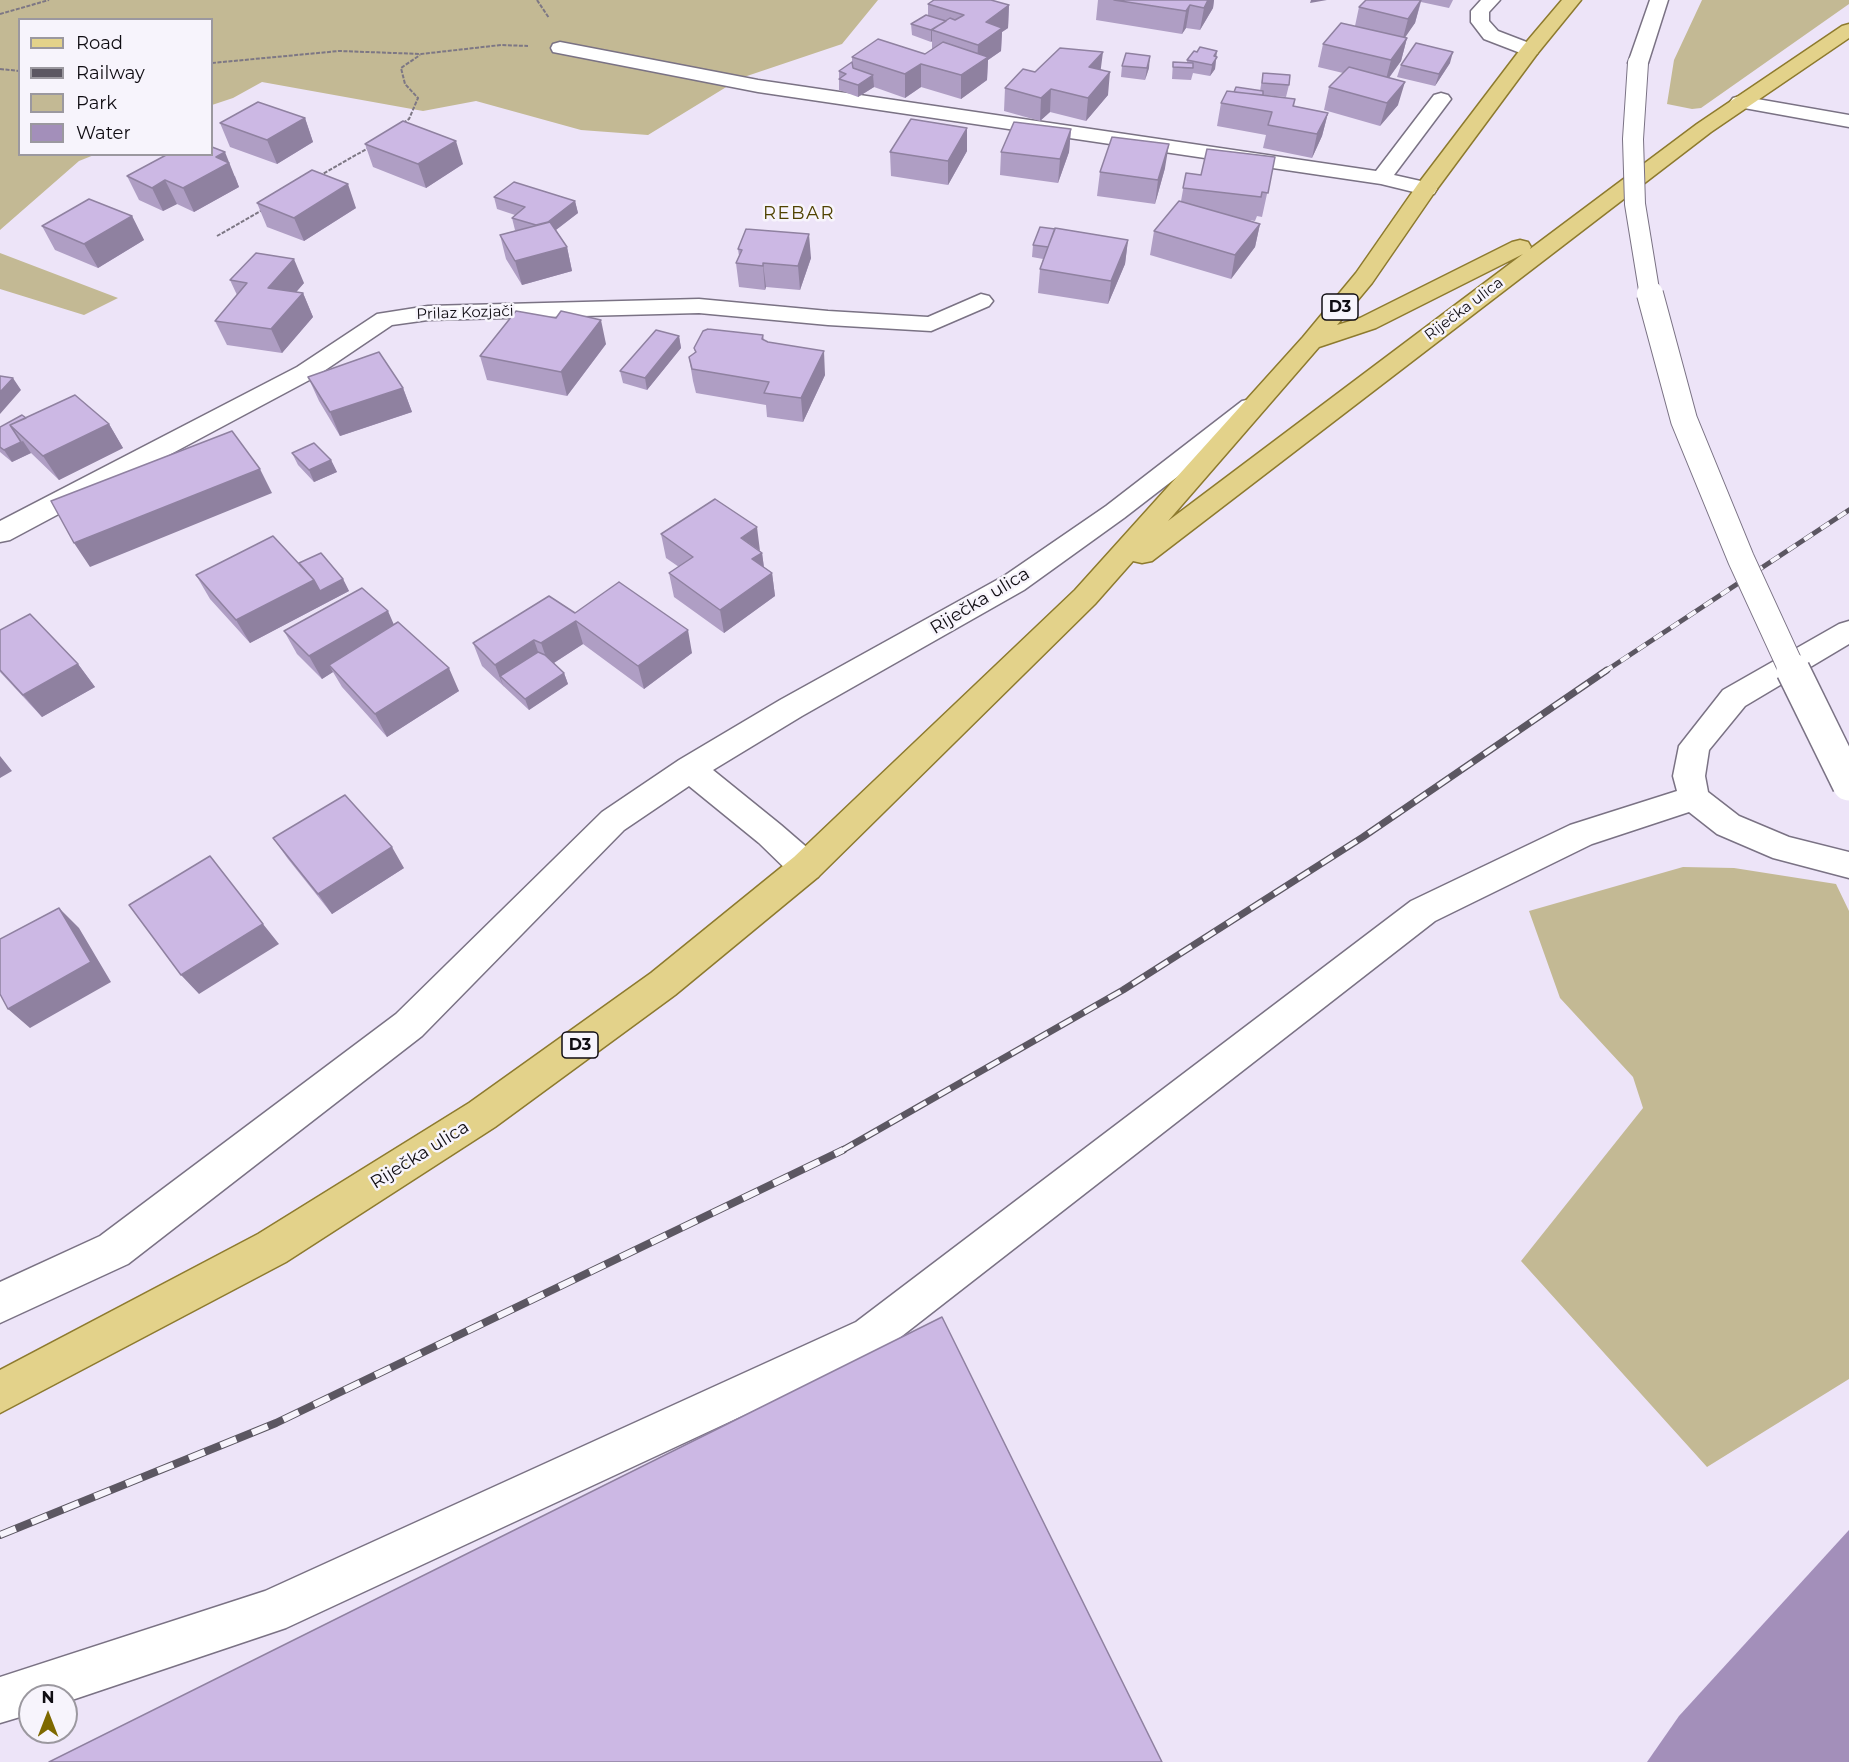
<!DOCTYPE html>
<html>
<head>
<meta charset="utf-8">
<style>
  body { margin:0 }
  #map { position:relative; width:1849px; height:1762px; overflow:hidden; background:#ede4f8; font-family:Montserrat,sans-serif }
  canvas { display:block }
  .legend { position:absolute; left:18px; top:18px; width:195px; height:138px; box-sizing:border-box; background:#f7f4fc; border:2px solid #9b989f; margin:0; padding:8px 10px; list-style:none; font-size:18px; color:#100d13 }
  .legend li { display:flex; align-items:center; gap:12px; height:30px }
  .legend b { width:30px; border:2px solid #9b989f }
  .north { position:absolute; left:18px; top:1684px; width:60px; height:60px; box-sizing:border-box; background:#f7f4fc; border:2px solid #9b989f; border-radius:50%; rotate:0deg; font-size:16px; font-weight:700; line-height:24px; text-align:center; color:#100d13 }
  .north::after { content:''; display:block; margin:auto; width:21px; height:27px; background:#7e6900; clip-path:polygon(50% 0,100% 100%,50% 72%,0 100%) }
</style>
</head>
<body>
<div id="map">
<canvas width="1849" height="1762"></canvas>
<ul class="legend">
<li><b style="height:8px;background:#e3d28a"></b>Road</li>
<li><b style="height:8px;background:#5c5762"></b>Railway</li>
<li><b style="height:16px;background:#c3b994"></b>Park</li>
<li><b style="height:16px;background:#a38fba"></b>Water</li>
</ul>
<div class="north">N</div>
</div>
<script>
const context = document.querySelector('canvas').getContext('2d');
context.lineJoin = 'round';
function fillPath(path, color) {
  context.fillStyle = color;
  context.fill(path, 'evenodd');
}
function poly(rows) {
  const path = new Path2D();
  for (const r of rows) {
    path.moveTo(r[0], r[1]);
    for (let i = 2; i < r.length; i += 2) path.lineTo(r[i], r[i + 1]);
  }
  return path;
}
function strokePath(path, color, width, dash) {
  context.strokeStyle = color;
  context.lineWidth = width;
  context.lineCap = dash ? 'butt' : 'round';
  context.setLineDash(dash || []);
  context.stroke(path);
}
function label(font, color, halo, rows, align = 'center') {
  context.font = font + ' Montserrat,sans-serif';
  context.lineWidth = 5;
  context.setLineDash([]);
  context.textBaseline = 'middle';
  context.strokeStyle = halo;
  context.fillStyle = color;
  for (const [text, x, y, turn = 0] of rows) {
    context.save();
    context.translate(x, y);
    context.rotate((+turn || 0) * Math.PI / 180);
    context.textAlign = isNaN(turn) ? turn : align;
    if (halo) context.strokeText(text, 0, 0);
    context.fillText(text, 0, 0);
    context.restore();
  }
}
fillPath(poly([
  [0,0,878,0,842,44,741,78,648,135,581,130,476,101,423,111,262,82,233,98,212,105,212,20,20,20,20,154,94,155,79,161,0,230],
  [1702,0,1849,0,1849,4,1701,108,1692,109,1667,104,1674,60],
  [0,254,0,253,118,298,84,315,0,289],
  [1683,867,1734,868,1836,884,1849,911,1849,1379,1707,1467,1521,1261,1643,1108,1633,1077,1560,998,1529,911]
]), '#c3b994');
fillPath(poly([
  [1849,1530,1849,1762,1647,1762,1679,1716]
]), '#a38fba');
const minor = poly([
  [1481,0,1500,0,1489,12,1489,21,1498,31,1537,46,1539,50,1537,54,1523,54,1484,39,1471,22,1471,11,1481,0],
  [1650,0,1668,0,1648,63,1645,67,1638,69,1631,67,1628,63,1650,0],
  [560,42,758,80,1376,171,1434,95,1441,93,1448,95,1451,99,1394,175,1434,184,1437,189,1434,194,1426,195,1381,184,758,92,553,52,551,48,553,44,560,42],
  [1740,96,1849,115,1849,127,1733,106,1730,102,1733,98,1740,96],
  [981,294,989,296,993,301,989,306,931,331,828,325,699,313,428,320,392,325,315,377,10,540,0,542,0,521,297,367,377,314,428,306,699,299,828,311,928,317,981,294],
  [1251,399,1260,401,1263,407,1260,413,1124,518,1024,590,802,716,713,770,781,825,818,857,822,867,818,877,806,880,794,877,759,843,689,786,624,830,422,1036,128,1264,0,1323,0,1282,100,1236,396,1014,602,812,679,760,780,700,1004,576,1106,506,1242,401,1251,399],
  [1849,621,1849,644,1745,706,1709,750,1705,776,1708,792,1739,816,1789,837,1849,852,1849,878,1773,858,1717,834,1689,812,1592,844,1435,921,884,1350,286,1628,66,1702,66,1696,30,1696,30,1714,0,1723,0,1677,265,1591,856,1322,1411,901,1570,825,1677,791,1673,776,1679,746,1723,690,1839,624,1849,621]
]);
const major = poly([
  [1562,0,1581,0,1537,54,1434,193,1372,283,1337,325,1360,318,1512,242,1520,240,1528,242,1531,247,1530,249,1697,124,1842,26,1849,24,1849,38,1711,132,1152,561,1142,563,1133,561,1095,604,818,877,675,995,495,1127,286,1262,0,1413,0,1370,258,1234,469,1103,651,973,794,857,1075,590,1303,337,1356,273,1418,184,1523,46,1562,0],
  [1523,254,1168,521,1319,347,1376,328,1523,254]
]);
strokePath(minor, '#7a7284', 3);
strokePath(major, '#8d7a2e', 3);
strokePath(poly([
  [537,0,549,18],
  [0,14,49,0],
  [212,63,339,51,421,54,501,45,528,46],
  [0,69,20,71],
  [403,123,409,119,418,98,405,84,401,68,420,55],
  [319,176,370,147],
  [217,236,264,209]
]), '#7d7784', 2, [4, 1.5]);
fillPath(minor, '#fff');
fillPath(major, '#e3d28a');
const railFar2 = poly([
  [1604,672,1849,510]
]);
const railFar1 = poly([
  [841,1151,1123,990,1363,837,1607,670]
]);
const rail = poly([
  [0,1535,276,1423,843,1150]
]);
strokePath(railFar2, '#5c5762', 5);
strokePath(railFar1, '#5c5762', 7);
strokePath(rail, '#5c5762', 8);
strokePath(railFar2, '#f7f4fc', 4, [10]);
strokePath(railFar1, '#f7f4fc', 4.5, [14]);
strokePath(rail, '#f7f4fc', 6, [17]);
const minorBridgeFar2 = poly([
  [1638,63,1633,139,1635,204,1650,296]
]);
const minorBridgeFar1 = poly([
  [1650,294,1684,420,1741,559,1793,672]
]);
const minorBridge = poly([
  [1793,670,1849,784]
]);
strokePath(minorBridgeFar2, '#7a7284', 22, []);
strokePath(minorBridgeFar1, '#7a7284', 28, []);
strokePath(minorBridge, '#7a7284', 36, []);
strokePath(minorBridgeFar2, '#fff', 20);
strokePath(minorBridgeFar1, '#fff', 26);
strokePath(minorBridge, '#fff', 33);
fillPath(poly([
  [1098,0,1214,0,1213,8,1200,30,1186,28,1182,34,1096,20],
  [1366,0,1453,0,1449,8,1421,2,1415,23,1404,37,1407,38,1401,61,1389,78,1398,105,1380,126,1324,110,1329,87,1343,73,1318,67,1323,44,1355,26,1359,7],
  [928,4,1009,5,1008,28,1002,32,1001,51,988,60,987,80,961,99,921,87,905,98,874,87,858,97,839,90,839,71,852,62,852,57,925,54,932,49,932,41,931,42,912,35,911,24,928,15],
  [1216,57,1215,69,1210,76,1193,73,1191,80,1172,79,1173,62,1187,62,1187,60],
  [1450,63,1435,86,1397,77,1401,65],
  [1122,66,1149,68,1145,80,1121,77],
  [1101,70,1108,95,1086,121,1050,112,1040,121,1004,111,1005,88,1035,72],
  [1263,73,1289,85,1286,97,1263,95,1295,99,1294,106,1328,113,1322,136,1312,158,1263,148,1266,135,1217,126,1221,103,1234,92,1260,91],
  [305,118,313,142,277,164,230,147,220,123],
  [967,128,967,151,948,185,891,176,890,152],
  [1071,129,1069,152,1058,183,1000,175,1001,152],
  [365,144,463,164,426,188,373,167],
  [1275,157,1262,217,1257,216,1255,221,1249,220,1260,224,1255,247,1231,279,1150,255,1154,231,1181,201,1186,173,1201,175],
  [1165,168,1155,204,1097,196,1100,172],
  [127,176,235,176,239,187,194,212,177,204,163,211,139,200],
  [494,197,575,201,578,213,556,230,567,247,572,271,522,285,506,259,500,235,517,230,515,230,512,218,515,215,497,209],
  [257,203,356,208,304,241,267,227],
  [132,216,144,240,98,268,55,250,42,226],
  [1128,240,1125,264,1108,304,1038,293,1040,269,1043,259,1032,257,1033,245],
  [738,249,811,258,800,290,766,287,765,290,739,287,736,263,739,256],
  [230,280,304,283,296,292,303,293,313,317,282,353,227,345,215,321,237,295],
  [763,335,764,340,825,375,803,422,767,417,766,405,696,393,693,381,689,357,695,352,694,348],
  [679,336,681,348,647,390,623,383,620,371],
  [606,344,567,396,487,380,480,356],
  [308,377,403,388,412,412,340,436,319,401],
  [26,418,109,424,123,448,59,480,31,453,12,462,0,452,0,427],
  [292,453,331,460,337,472,314,482,298,465],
  [661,534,760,551,762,553,764,567,772,573,775,596,724,633,674,597,669,573,679,567,666,558],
  [299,563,343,579,349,591,250,643,210,599,196,575],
  [575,613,692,653,644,689,583,644,554,663,564,673,568,684,529,710,482,666,473,643],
  [394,624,459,691,387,737,342,687,333,672,322,679,297,654,284,631],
  [0,630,78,664,95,687,42,717,0,672],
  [273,838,404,868,332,914,288,859]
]), '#af9ec4');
fillPath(poly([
  [1208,0,1214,0,1213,8,1200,30,1204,8],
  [1311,0,1327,0,1310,3],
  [1421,0,1415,23,1402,42,1408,19],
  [1009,5,1008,28,1002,32,1001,51,988,60,987,80,961,99,961,75,977,64,978,45,986,22],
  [1190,5,1186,28,1182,34,1186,11],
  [931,30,932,30,932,41,931,42],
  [1407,38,1401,61,1385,83,1391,60],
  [1217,51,1215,69,1210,76,1214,56],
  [1103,52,1100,75,1089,67],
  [1453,52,1450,63,1435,86,1439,74],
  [1150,56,1149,68,1145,80,1147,68],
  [921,64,921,87,905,98,905,74],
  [1110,72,1108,95,1086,121,1088,98],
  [873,75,874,87,858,97,858,85],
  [1405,82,1398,105,1380,126,1387,103],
  [1051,89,1050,112,1040,121,1041,98],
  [1328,113,1322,136,1312,158,1317,134],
  [305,118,313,142,277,164,267,140],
  [967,128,967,151,948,185,948,161],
  [1071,129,1069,152,1058,183,1060,159],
  [456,141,463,164,426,188,418,164],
  [1169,144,1165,168,1155,204,1158,180],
  [225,152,239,187,194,212,183,188,216,157],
  [165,180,177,204,163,211,152,188],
  [348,184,356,208,304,241,294,218],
  [575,201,578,213,544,239,541,227],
  [132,216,144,240,98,268,84,244],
  [1260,224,1255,247,1231,279,1235,255],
  [809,234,811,258,800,290,798,266],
  [1128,240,1125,264,1108,304,1111,281],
  [567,247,572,271,522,285,515,261],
  [294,259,304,283,279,312,268,288],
  [763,263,766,287,765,290,763,266],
  [303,293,313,317,282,353,271,329],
  [601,320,606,344,567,396,561,372],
  [679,336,681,348,647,390,645,378],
  [824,351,825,375,803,422,801,398],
  [13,378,21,390,0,414,0,392],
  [403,388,412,412,340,436,330,412],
  [109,424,123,448,59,480,43,456],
  [23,441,31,453,12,462,4,450],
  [331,460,337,472,314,482,309,470],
  [260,469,272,493,90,567,74,543],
  [757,527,760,551,741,538],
  [762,553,765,576,752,559],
  [772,573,775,596,724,633,720,610],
  [343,579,349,591,250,643,236,620,314,580],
  [388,611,398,634,329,665,333,672,322,679,309,656],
  [576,621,583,644,549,666,541,643],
  [688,630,692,653,644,689,638,666],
  [534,640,542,663,500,676,504,688,495,665],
  [78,664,95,687,42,717,23,695],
  [449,668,459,691,387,737,375,714],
  [564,673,568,684,529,710,525,699],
  [0,756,12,771,0,778],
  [392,847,404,868,332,914,318,894],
  [59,908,79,928,111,982,30,1028,8,1009],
  [263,924,279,944,199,994,181,975]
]), '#8f81a0');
const building = poly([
  [934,0,991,0,1009,5,986,22,1002,28,978,45,932,30,950,18,955,20,964,15,928,4,934,0],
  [1114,0,1208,0,1204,8,1190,5,1186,11,1114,0],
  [1366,0,1421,0,1408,19,1359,7,1366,0],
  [926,15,946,21,931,30,911,24,926,15],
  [1341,23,1407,38,1391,60,1323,44,1341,23],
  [878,39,925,54,943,42,988,57,961,75,921,64,905,74,852,57,878,39],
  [1416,43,1453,52,1439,74,1401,65,1416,43],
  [1200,47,1217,51,1214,56,1217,57,1212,65,1187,60,1194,51,1197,52,1200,47],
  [1060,48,1103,52,1089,67,1110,72,1088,98,1051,89,1041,98,1005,88,1023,69,1035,72,1060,48],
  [1126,53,1150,56,1147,68,1122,66,1126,53],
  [852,62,853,68,873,75,858,85,839,79,846,74,839,71,852,62],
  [1173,62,1193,63,1193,68,1173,67,1173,62],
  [1349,67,1405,82,1387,103,1329,87,1349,67],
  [1263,73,1290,75,1289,85,1262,83,1263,73],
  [1236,87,1263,91,1263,95,1234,92,1236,87],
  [1227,91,1295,99,1293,106,1328,113,1317,134,1268,125,1272,112,1221,103,1227,91],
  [258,102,305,118,267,140,220,123,258,102],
  [911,119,967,128,948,161,890,152,911,119],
  [403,121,456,141,418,164,365,144,403,121],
  [1014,122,1071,129,1060,159,1001,152,1014,122],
  [1112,137,1169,144,1158,180,1100,172,1112,137],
  [212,147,225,152,216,157,229,163,183,188,165,180,152,188,127,176,168,154,212,154,212,147],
  [1207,149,1275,157,1268,193,1262,192,1261,197,1183,188,1186,173,1201,175,1207,149],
  [312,170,348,184,294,218,257,203,312,170],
  [514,182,575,201,548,222,536,225,512,218,525,207,494,197,514,182],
  [89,199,132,216,84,244,42,226,89,199],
  [1179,201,1260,224,1235,255,1154,231,1179,201],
  [550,222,567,247,515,261,500,235,550,222],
  [1040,227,1055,229,1048,247,1033,245,1040,227],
  [1055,228,1128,240,1111,281,1040,269,1055,228],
  [746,229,809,234,798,266,763,263,763,266,736,263,742,250,738,249,746,229],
  [256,253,294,259,268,288,303,293,271,329,215,321,247,283,230,280,256,253],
  [516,311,556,318,561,311,601,320,561,372,480,356,516,311],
  [708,329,763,335,762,339,768,342,824,351,801,398,764,393,769,382,692,369,689,357,696,352,694,348,703,331,708,329],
  [656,330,679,336,645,378,620,371,656,330],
  [379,352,403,388,330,412,308,377,379,352],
  [0,376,13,378,0,392,0,376],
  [75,395,109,424,43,456,10,425,75,395],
  [22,415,26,418,10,425,21,442,4,450,0,447,0,427,22,415],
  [232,431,260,469,74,543,51,501,232,431],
  [314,443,331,460,309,470,292,453,314,443],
  [715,499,757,527,741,538,762,553,752,559,772,573,720,610,669,573,693,557,661,534,715,499],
  [273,536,314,580,236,620,196,575,273,536],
  [321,553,343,579,320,591,314,580,299,563,321,553],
  [619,582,688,630,638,666,576,621,541,643,534,640,495,665,473,643,549,596,575,613,619,582],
  [362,588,388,611,309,656,284,631,362,588],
  [30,614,78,664,23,695,0,670,0,630,30,614],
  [398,622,449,668,375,714,329,665,398,622],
  [538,652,545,655,564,673,525,699,500,676,538,652],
  [345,795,392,847,318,894,273,838,345,795],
  [210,856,263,924,181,975,129,905,210,856],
  [59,908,91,962,8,1009,0,994,0,939,59,908],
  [942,1317,1162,1762,49,1762,942,1317]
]);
fillPath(building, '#ccb8e4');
strokePath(building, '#8f81a0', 1.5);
label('15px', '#100d13', '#f7f4fc', [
  ["Riječka ulica",1464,309,-37],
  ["Prilaz Kozjači",465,313,-2]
]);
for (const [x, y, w] of [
  [1340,307,36],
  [580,1045,36]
]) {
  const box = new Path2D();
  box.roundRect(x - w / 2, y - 13, w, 26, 4.5);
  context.fillStyle = '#f7f4fc';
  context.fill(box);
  strokePath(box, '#100d13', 1.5);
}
label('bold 16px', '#100d13', null, [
  ["D3",1340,307],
  ["D3",580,1045]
]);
context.letterSpacing = '1.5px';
label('18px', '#504200', '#f7f4fc', [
  ["REBAR",799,214]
]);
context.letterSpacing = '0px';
label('18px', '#100d13', '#f7f4fc', [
  ["Riječka ulica",980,601,-31],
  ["Riječka ulica",420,1155,-32]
]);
</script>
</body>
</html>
